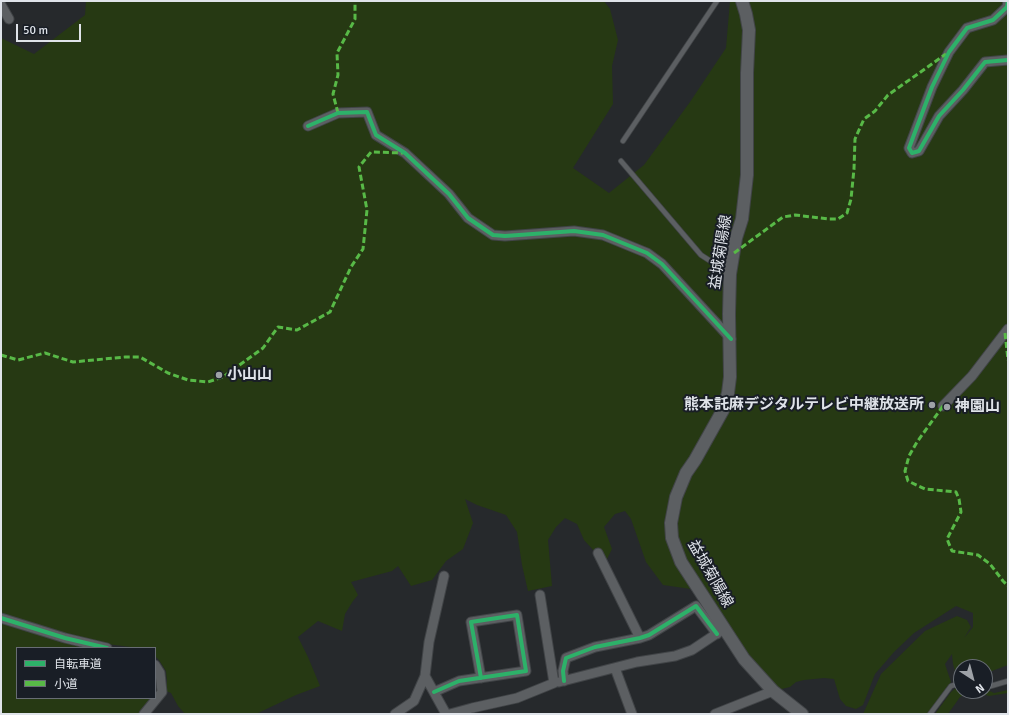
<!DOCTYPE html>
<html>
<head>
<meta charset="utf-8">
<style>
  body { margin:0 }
  #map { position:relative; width:1009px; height:715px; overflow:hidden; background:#26292c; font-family:Signika,"Noto Sans JP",sans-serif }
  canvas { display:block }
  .frame { position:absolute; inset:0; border:2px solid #dfe3e9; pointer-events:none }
  .legend { position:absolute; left:16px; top:647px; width:140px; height:52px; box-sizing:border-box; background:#191e26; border:1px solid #686d74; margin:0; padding:5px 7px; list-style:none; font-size:12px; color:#dfe3e9 }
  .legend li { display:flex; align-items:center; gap:8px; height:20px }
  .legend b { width:20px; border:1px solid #686d74 }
  .north { position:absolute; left:953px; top:659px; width:40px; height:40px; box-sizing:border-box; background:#191e26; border:1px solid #686d74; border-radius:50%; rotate:144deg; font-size:11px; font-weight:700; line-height:16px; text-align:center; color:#dfe3e9 }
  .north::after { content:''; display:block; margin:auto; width:14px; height:18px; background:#9ea2a7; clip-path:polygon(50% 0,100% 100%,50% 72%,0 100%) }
  .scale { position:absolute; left:16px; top:24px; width:65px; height:18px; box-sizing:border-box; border:2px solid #dfe3e9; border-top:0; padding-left:5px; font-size:12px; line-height:14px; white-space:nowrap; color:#dfe3e9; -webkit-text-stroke:3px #191e26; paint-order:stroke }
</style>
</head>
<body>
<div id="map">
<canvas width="1009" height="715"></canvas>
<div class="frame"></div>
<ul class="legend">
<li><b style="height:5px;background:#2db169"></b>自転車道</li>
<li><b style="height:5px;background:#58b947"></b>小道</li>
</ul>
<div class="north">N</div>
<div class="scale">50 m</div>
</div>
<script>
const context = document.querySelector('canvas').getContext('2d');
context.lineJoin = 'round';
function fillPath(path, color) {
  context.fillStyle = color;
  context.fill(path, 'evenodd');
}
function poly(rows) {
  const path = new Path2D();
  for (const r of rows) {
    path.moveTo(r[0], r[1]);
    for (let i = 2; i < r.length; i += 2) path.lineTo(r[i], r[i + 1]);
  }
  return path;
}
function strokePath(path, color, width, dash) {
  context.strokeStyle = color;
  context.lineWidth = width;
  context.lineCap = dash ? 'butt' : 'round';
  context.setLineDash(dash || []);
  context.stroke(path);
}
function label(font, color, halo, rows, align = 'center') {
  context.font = font + ' Signika,"Noto Sans JP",sans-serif';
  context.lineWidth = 4;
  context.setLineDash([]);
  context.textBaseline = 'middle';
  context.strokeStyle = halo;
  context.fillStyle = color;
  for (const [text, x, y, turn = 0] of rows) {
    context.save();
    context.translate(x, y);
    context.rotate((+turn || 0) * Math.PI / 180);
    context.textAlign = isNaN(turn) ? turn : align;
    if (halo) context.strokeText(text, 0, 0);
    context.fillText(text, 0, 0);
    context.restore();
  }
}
fillPath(poly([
  [86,1,604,1,610,9,618,40,612,66,613,104,573,168,609,193,644,165,690,102,726,48,730,1,1008,1,1008,665,992,671,985,672,985,667,961,667,960,674,955,671,953,664,952,654,945,664,951,682,928,714,863,714,881,674,925,631,957,616,967,620,971,627,964,638,973,627,973,613,956,606,914,633,894,652,875,674,863,705,856,709,846,706,840,699,834,679,824,678,804,680,796,682,790,687,773,691,698,590,663,585,646,562,631,519,625,511,615,514,604,527,612,549,605,563,584,540,577,524,565,518,556,527,548,540,552,586,528,591,522,565,517,532,506,515,477,505,465,499,473,523,463,549,446,561,432,580,411,586,398,566,392,571,351,582,358,595,353,601,345,614,342,631,318,621,298,637,308,657,320,686,296,695,256,714,185,714,178,706,171,693,166,691,167,681,166,671,159,660,155,656,155,648,139,648,99,643,65,635,1,614,1,38,34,54,85,15],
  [1,623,69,643,69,644,87,648,17,648,17,698,153,698,141,714,1,714],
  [961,687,961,691,985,691,985,689,994,693,1008,690,1008,693,989,696,977,692,965,694,960,697,948,714,935,714,951,692,956,688]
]), '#263913');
const lane = poly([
  [623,141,717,1],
  [621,161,701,255,715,264,730,269],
  [985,684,991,686,1008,681],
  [930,714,951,686,961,683]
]);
const street = poly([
  [1008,1,1007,7,993,20,967,28,949,52,932,87,909,148,912,153,919,151,939,116,963,90,985,62,1008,60],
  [1,5,9,19],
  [308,126,338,113,367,112,376,135,405,153,449,194,468,218,493,235,505,236,574,231,603,235,647,253,662,264,731,339],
  [943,406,972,376,1008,329],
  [598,553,640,638],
  [1,618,65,638,107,648],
  [615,668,632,714],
  [425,676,446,714],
  [564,681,563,671,566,658,595,647,640,638,649,635,696,606,717,634],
  [559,682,637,662,675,656,692,650,722,630],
  [434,692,459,681,526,671,517,615,471,622,481,678],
  [144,714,162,692,160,673,155,665],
  [395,714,414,701,425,676,429,642,444,576],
  [450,714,472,708,517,698,554,683,540,595],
  [715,714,773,691]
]);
const secondary = poly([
  [742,1,746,14,749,30,747,73,747,175,742,219,736,238,730,274,729,314,730,377,728,393,723,410,695,460,686,473,676,497,671,523,672,538,681,562,744,659,773,691,802,714]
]);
strokePath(lane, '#414447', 6);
strokePath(street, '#414447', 11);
strokePath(secondary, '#414447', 14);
strokePath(lane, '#5c5f62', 4.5);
strokePath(street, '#5c5f62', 9);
strokePath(secondary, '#5c5f62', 12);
strokePath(poly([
  [338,113,333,94,338,75,337,53,355,19,355,1],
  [734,253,783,217,795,215,829,219,838,219,847,213,851,199,854,169,855,139,864,119,875,111,888,95,946,54],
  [1005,333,1008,360],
  [1,355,18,360,45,353,73,362,125,357,140,357,168,373,188,380,208,382,223,377,263,348,278,327,297,330,330,312,351,267,363,249,367,210,359,167,371,152,403,153],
  [943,406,917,442,909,456,905,471,908,481,925,489,956,492,959,499,961,512,947,539,952,551,978,555,990,564,1003,581,1008,586]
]), '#58b947', 3, [6, 3]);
strokePath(poly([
  [1008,1,1007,7,993,20,967,28,949,52,932,87,909,148,912,153,919,151,939,116,963,90,985,62,1008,60],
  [308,126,338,113,367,112,376,135,405,153,449,194,468,218,493,235,505,236,574,231,603,235,647,253,662,264,731,339],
  [1,618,65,638,107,648],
  [564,681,563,671,566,658,595,647,640,638,649,635,696,606,717,634],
  [434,692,459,681,526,671,517,615,471,622,481,678]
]), '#2db169', 4);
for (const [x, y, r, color] of [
  [219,375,4,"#9ea2a7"],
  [932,405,4,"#9ea2a7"],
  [947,407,4,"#9ea2a7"]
]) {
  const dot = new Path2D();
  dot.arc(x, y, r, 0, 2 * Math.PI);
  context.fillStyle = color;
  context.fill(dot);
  strokePath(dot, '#191e26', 1.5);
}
label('15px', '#dfe3e9', '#191e26', [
  ["益城菊陽線",721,252,-81],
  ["益城菊陽線",710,574,60]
]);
label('bold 15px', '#dfe3e9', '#191e26', [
  ["小山山",227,375],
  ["熊本託麻デジタルテレビ中継放送所",924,405,"right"],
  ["神園山",955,407]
], 'left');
</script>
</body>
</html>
